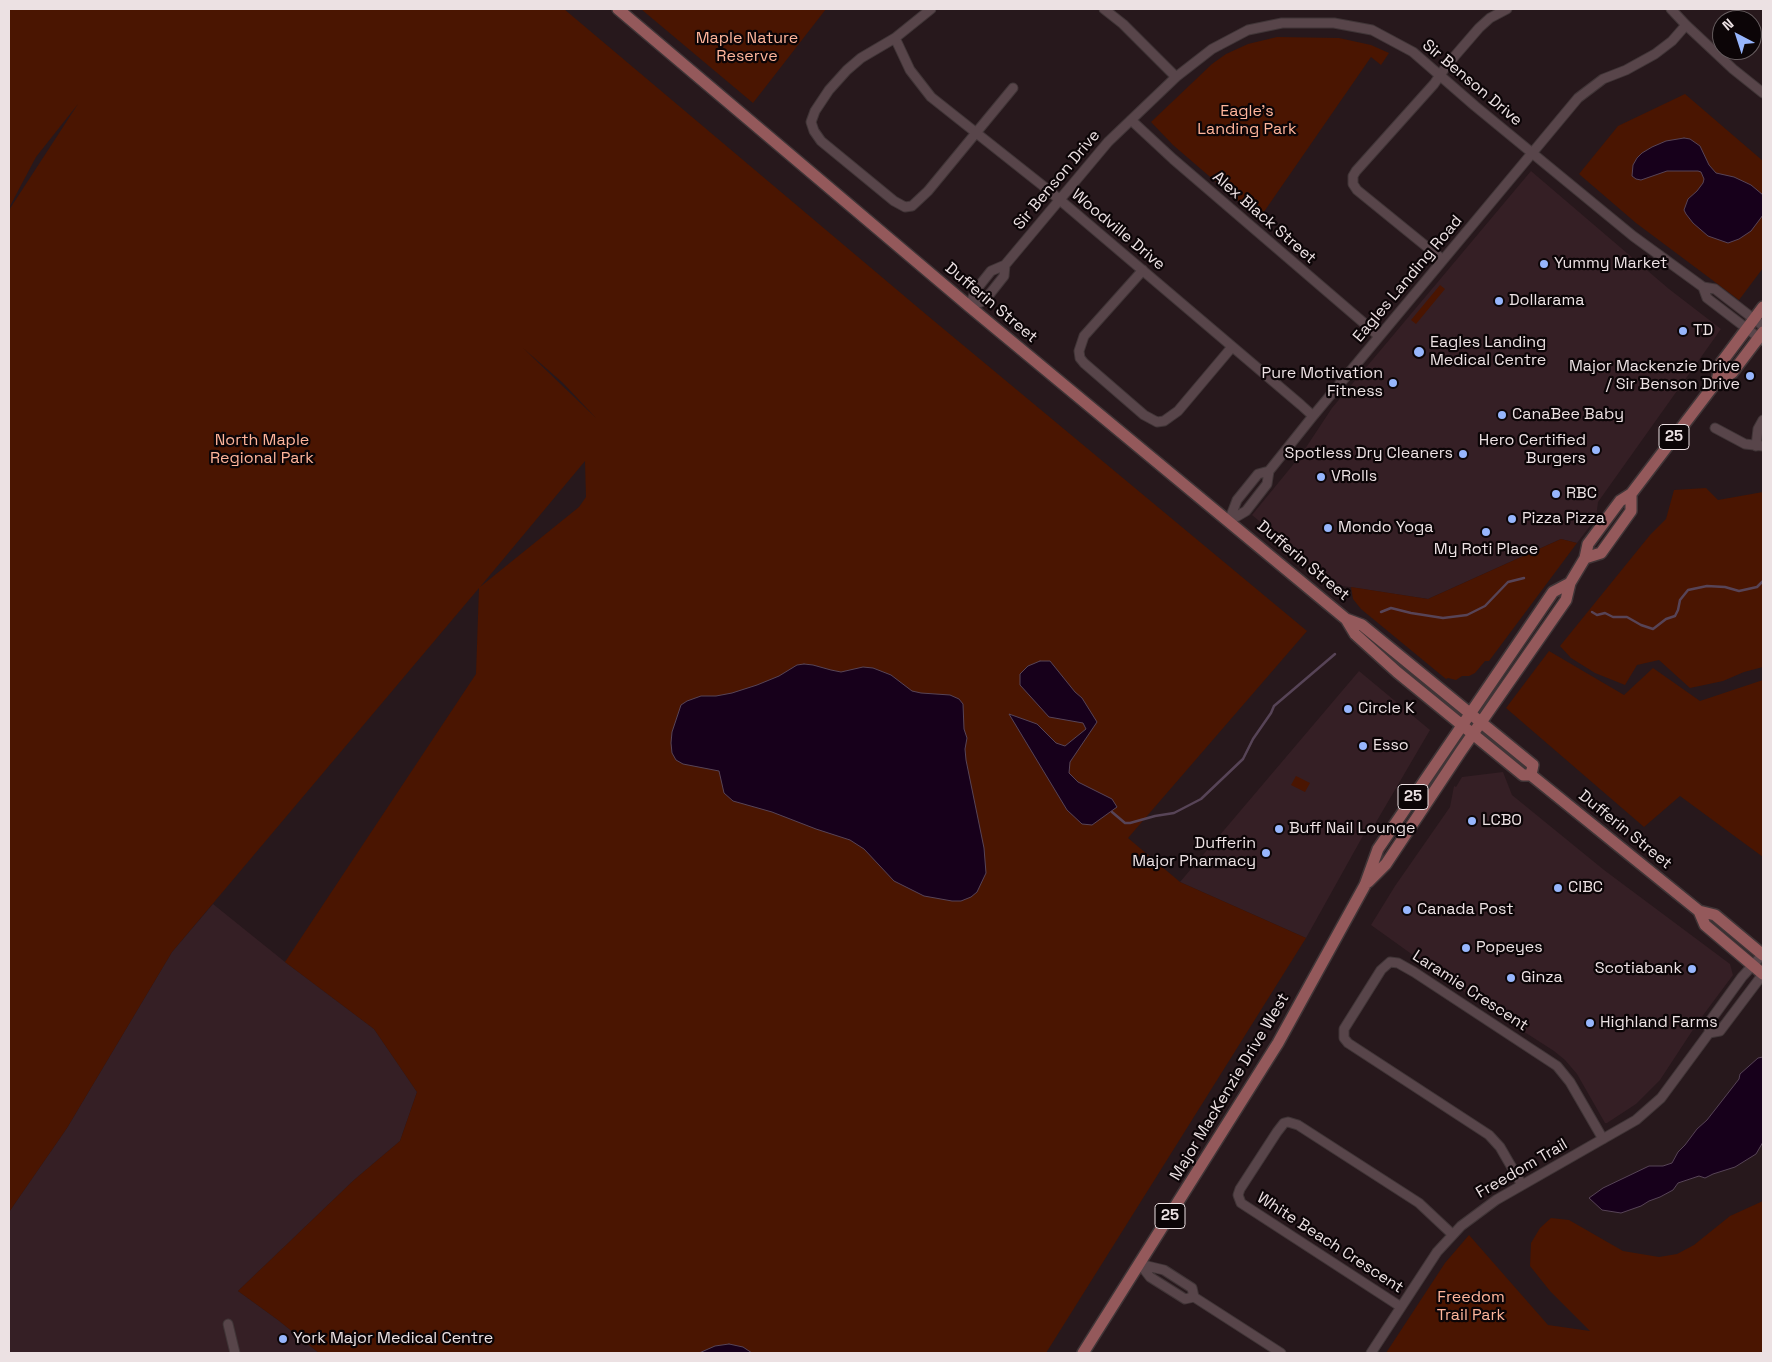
<!DOCTYPE html>
<html>
<head>
<meta charset="utf-8">
<style>
  body { margin:0 }
  #map { position:relative; width:1772px; height:1362px; overflow:hidden; background:#27181c; font-family:"Space Grotesk",sans-serif }
  canvas { display:block }
  .frame { position:absolute; inset:0; border:10px solid #ece1e3; pointer-events:none }
  .north { position:absolute; left:1712px; top:10px; width:50px; height:50px; box-sizing:border-box; background:#0c0507; border:1px solid #665d5f; border-radius:50%; rotate:320deg; font-size:14px; font-weight:700; line-height:20px; text-align:center; color:#ece1e3 }
  .north::after { content:''; display:block; margin:auto; width:18px; height:22px; background:#97b6fd; clip-path:polygon(50% 0,100% 100%,50% 72%,0 100%) }
</style>
</head>
<body>
<div id="map">
<canvas width="1772" height="1362"></canvas>
<div class="frame"></div>
<div class="north">N</div>
</div>
<script>
const context = document.querySelector('canvas').getContext('2d');
context.lineJoin = 'round';
function fillPath(path, color) {
  context.fillStyle = color;
  context.fill(path, 'evenodd');
}
function poly(rows) {
  const path = new Path2D();
  for (const r of rows) {
    path.moveTo(r[0], r[1]);
    for (let i = 2; i < r.length; i += 2) path.lineTo(r[i], r[i + 1]);
  }
  return path;
}
function strokePath(path, color, width, dash) {
  context.strokeStyle = color;
  context.lineWidth = width;
  context.lineCap = dash ? 'butt' : 'round';
  context.setLineDash(dash || []);
  context.stroke(path);
}
function label(font, color, halo, rows, align = 'center') {
  context.font = font + ' "Space Grotesk",sans-serif';
  context.lineWidth = 4.5;
  context.setLineDash([]);
  context.textBaseline = 'middle';
  context.strokeStyle = halo;
  context.fillStyle = color;
  for (const [text, x, y, turn = 0] of rows) {
    context.save();
    context.translate(x, y);
    context.rotate((+turn || 0) * Math.PI / 180);
    context.textAlign = isNaN(turn) ? turn : align;
    if (halo) context.strokeText(text, 0, 0);
    context.fillText(text, 0, 0);
    context.restore();
  }
}
fillPath(poly([
  [1531,171,1669,289,1721,329,1598,502,1596,518,1577,543,1561,539,1428,599,1336,585,1252,515,1301,455,1332,408],
  [1359,671,1430,730,1375,824,1369,825,1306,938,1180,882],
  [1503,772,1512,795,1604,870,1730,964,1733,975,1698,1022,1660,1080,1636,1104,1607,1123,1605,1123,1577,1074,1565,1060,1554,1051,1484,1006,1371,925,1395,886,1450,807,1454,786,1456,787,1462,777],
  [213,904,285,962,374,1029,417,1092,400,1141,354,1180,238,1291,278,1320,319,1353,9,1353,9,1212,67,1128,172,952]
]), '#351f25');
fillPath(poly([
  [9,9,564,9,928,316,1307,631,1128,838,1180,882,1306,938,1046,1353,319,1353,278,1320,238,1291,354,1180,400,1141,417,1092,374,1029,285,962,476,674,479,588,172,952,67,1128,9,1212,9,210,78,104,36,157,9,208],
  [523,348,563,383,596,418],
  [585,461,586,497,579,507,480,587],
  [641,9,826,9,753,103],
  [1277,37,1339,38,1371,45,1389,53,1381,65,1371,57,1259,219,1173,145,1151,122,1212,64,1226,54,1248,44],
  [1685,94,1763,161,1763,268,1739,300,1636,223,1579,174,1618,126],
  [1440,285,1445,289,1416,324,1411,320],
  [1706,488,1718,500,1763,492,1763,667,1744,672,1723,681,1690,688,1659,660,1637,665,1625,685,1595,673,1571,658,1560,646,1650,535,1666,519,1674,490],
  [1561,539,1577,543,1489,661,1485,661,1475,673,1469,676,1462,676,1456,680,1448,678,1446,679,1361,609,1353,599,1351,587,1428,599],
  [1549,651,1624,695,1653,668,1700,701,1763,680,1763,857,1680,796,1644,827,1506,708],
  [1296,776,1310,783,1305,792,1291,785],
  [1763,1201,1763,1353,1386,1353,1445,1263,1469,1235,1548,1325,1590,1331,1550,1291,1530,1266,1531,1243,1540,1228,1551,1218,1569,1220,1623,1251,1659,1257,1677,1254,1694,1245,1730,1216]
]), '#4a1501');
const water = poly([
  [1684,138,1690,139,1700,146,1709,165,1716,173,1734,177,1751,185,1763,195,1763,215,1751,231,1739,239,1728,243,1708,236,1693,223,1686,214,1684,210,1688,199,1697,191,1703,183,1704,179,1701,172,1698,171,1667,171,1641,180,1636,179,1632,176,1633,165,1637,158,1642,153,1652,147,1666,141,1684,138],
  [1040,661,1050,661,1075,692,1082,698,1097,722,1070,762,1069,773,1078,782,1112,799,1117,807,1092,825,1082,824,1067,810,1009,714,1037,724,1056,743,1065,746,1086,729,1083,723,1049,717,1020,685,1020,674,1028,666,1040,661],
  [804,664,813,665,831,670,841,672,863,667,873,668,891,675,912,691,921,693,950,695,959,699,963,704,964,729,967,738,965,749,966,760,984,848,986,873,977,892,971,897,961,901,952,901,924,896,894,881,864,849,850,840,816,829,772,812,733,801,724,793,719,771,683,764,676,760,672,753,671,743,672,732,681,705,687,701,701,696,716,696,732,693,757,685,779,676,797,665,804,664],
  [1763,1057,1763,1142,1756,1154,1735,1167,1713,1174,1705,1178,1699,1176,1678,1183,1673,1190,1660,1197,1649,1201,1641,1206,1621,1213,1602,1210,1589,1198,1603,1188,1649,1166,1663,1166,1672,1163,1678,1152,1685,1145,1697,1129,1707,1120,1739,1079,1740,1074,1758,1058,1763,1057],
  [729,1344,743,1347,752,1353,699,1353,715,1346,729,1344]
]);
fillPath(water, '#17001b');
strokePath(water, '#574457', 1);
strokePath(poly([
  [1381,612,1391,608,1411,613,1443,618,1467,615,1485,606,1508,582,1524,578],
  [1592,612,1597,615,1605,613,1613,617,1627,617,1641,625,1653,629,1666,619,1675,616,1678,610,1680,600,1688,590,1707,586,1725,587,1739,591,1757,587,1763,581],
  [1112,812,1125,823,1130,823,1155,816,1174,813,1201,799,1243,759,1253,739,1271,713,1274,706,1335,654]
]), '#574457', 2.5);
const minor = poly([
  [931,9,895,38,861,58,847,70,829,90,815,111,811,122,814,131,821,141,894,201,905,207,912,206,928,191,1013,88],
  [1104,9,1123,24,1176,77],
  [1671,9,1686,25,1733,69,1763,93],
  [895,38,910,70,931,97,1047,189,1301,405,1313,416],
  [1131,120,1173,159,1379,336],
  [1443,260,1357,190,1353,184,1353,176,1356,171,1434,84,1447,65,1479,28,1490,18,1507,9],
  [1143,270,1084,336,1079,351,1080,358,1084,363,1144,415,1157,422,1164,421,1178,411,1232,347],
  [1703,287,1707,298,1763,341],
  [970,307,975,291,991,271,1005,265,1108,142,1176,77,1212,49,1248,30,1282,23,1334,23,1372,30,1413,52,1475,106,1633,236,1703,287,1715,289,1763,326],
  [970,307,985,300,1004,276,1005,265],
  [1715,428,1745,444,1763,446],
  [1756,446,1758,429,1763,420],
  [1229,521,1246,511,1267,484,1269,471,1313,416,1578,98,1603,79,1626,70,1655,54,1672,41,1686,25],
  [1229,521,1237,500,1258,474,1269,471],
  [1709,1033,1720,1031,1763,974],
  [1522,1185,1500,1147,1489,1135,1348,1043,1344,1038,1344,1029,1381,970,1390,962,1398,963,1414,972,1557,1066,1570,1082,1603,1139],
  [1139,1264,1164,1270,1192,1288,1194,1297,1281,1353],
  [1140,1264,1150,1277,1185,1299,1194,1297],
  [1401,1307,1241,1203,1238,1195,1240,1189,1277,1132,1284,1123,1288,1122,1298,1125,1419,1203,1452,1234],
  [228,1324,235,1353],
  [1371,1353,1437,1252,1461,1226,1496,1200,1636,1120,1661,1098,1709,1033,1710,1021,1742,977,1763,954]
]);
const major = poly([
  [618,9,970,307,1346,619,1362,625,1533,765,1531,775],
  [1717,381,1732,373,1763,332],
  [1585,558,1601,553,1631,511,1631,494],
  [1346,619,1355,634,1397,672,1523,775,1531,775,1699,911,1715,915,1763,955],
  [1368,882,1386,864,1461,751,1566,600,1570,583,1585,558,1588,544,1620,501,1631,494,1717,381,1721,363,1763,307],
  [1699,911,1705,925,1763,974],
  [1083,1353,1278,1043,1365,885,1378,849,1553,592,1570,583]
]);
strokePath(minor, '#403537', 11);
strokePath(major, '#403537', 14);
strokePath(minor, '#58454a', 9);
strokePath(major, '#94595b', 11);
for (const [x, y, r, color] of [
  [1544,264,5,"#97b6fd"],
  [1499,301,5,"#97b6fd"],
  [1683,331,5,"#97b6fd"],
  [1419,352,6,"#97b6fd"],
  [1750,376,5,"#97b6fd"],
  [1393,383,5,"#97b6fd"],
  [1502,415,5,"#97b6fd"],
  [1596,450,5,"#97b6fd"],
  [1463,454,5,"#97b6fd"],
  [1321,477,5,"#97b6fd"],
  [1556,494,5,"#97b6fd"],
  [1512,519,5,"#97b6fd"],
  [1328,528,5,"#97b6fd"],
  [1486,532,5,"#97b6fd"],
  [1348,709,5,"#97b6fd"],
  [1363,746,5,"#97b6fd"],
  [1472,821,5,"#97b6fd"],
  [1279,829,5,"#97b6fd"],
  [1266,853,5,"#97b6fd"],
  [1558,888,5,"#97b6fd"],
  [1407,910,5,"#97b6fd"],
  [1466,948,5,"#97b6fd"],
  [1692,969,5,"#97b6fd"],
  [1511,978,5,"#97b6fd"],
  [1590,1023,5,"#97b6fd"],
  [283,1339,5,"#97b6fd"]
]) {
  const dot = new Path2D();
  dot.arc(x, y, r, 0, 2 * Math.PI);
  context.fillStyle = color;
  context.fill(dot);
  strokePath(dot, '#0c0507', 2);
}
for (const [x, y, w] of [
  [1674,437,30],
  [1413,797,30],
  [1170,1216,30]
]) {
  const box = new Path2D();
  box.roundRect(x - w / 2, y - 12.5, w, 25, 4);
  context.fillStyle = '#0c0507';
  context.fill(box);
  strokePath(box, '#ece1e3', 1);
}
label('bold 15px', '#ece1e3', null, [
  ["25",1674,437],
  ["25",1413,797],
  ["25",1170,1216]
]);
label('16px', '#ffb59b', '#0c0507', [
  ["Maple Nature",747,39],
  ["Reserve",747,57],
  ["Eagle's",1247,112],
  ["Landing Park",1247,130],
  ["North Maple",262,441],
  ["Regional Park",262,459],
  ["Freedom",1471,1298],
  ["Trail Park",1471,1316]
]);
label('16px', '#ece1e3', '#0c0507', [
  ["Sir Benson Drive",1472,83,40],
  ["Sir Benson Drive",1057,180,-50],
  ["Alex Black Street",1264,218,41],
  ["Woodville Drive",1118,230,40],
  ["Eagles Landing Road",1408,279,-50],
  ["Dufferin Street",991,303,40],
  ["Dufferin Street",1303,561,40],
  ["Dufferin Street",1625,830,39],
  ["Laramie Crescent",1470,991,33],
  ["Major MacKenzie Drive West",1230,1087,-59],
  ["Freedom Trail",1522,1169,-30],
  ["White Beach Crescent",1330,1243,33]
]);
label('16px', '#ece1e3', '#0c0507', [
  ["Yummy Market",1554,264],
  ["Dollarama",1509,301],
  ["TD",1693,331],
  ["Eagles Landing",1430,343],
  ["Medical Centre",1430,361],
  ["Major Mackenzie Drive",1740,367,"right"],
  ["/ Sir Benson Drive",1740,385,"right"],
  ["Pure Motivation",1383,374,"right"],
  ["Fitness",1383,392,"right"],
  ["CanaBee Baby",1512,415],
  ["Hero Certified",1586,441,"right"],
  ["Burgers",1586,459,"right"],
  ["Spotless Dry Cleaners",1453,454,"right"],
  ["VRolls",1331,477],
  ["RBC",1566,494],
  ["Pizza Pizza",1522,519],
  ["Mondo Yoga",1338,528],
  ["My Roti Place",1486,550,"center"],
  ["Circle K",1358,709],
  ["Esso",1373,746],
  ["LCBO",1482,821],
  ["Buff Nail Lounge",1289,829],
  ["Dufferin",1256,844,"right"],
  ["Major Pharmacy",1256,862,"right"],
  ["CIBC",1568,888],
  ["Canada Post",1417,910],
  ["Popeyes",1476,948],
  ["Scotiabank",1682,969,"right"],
  ["Ginza",1521,978],
  ["Highland Farms",1600,1023],
  ["York Major Medical Centre",293,1339]
], 'left');
</script>
</body>
</html>
